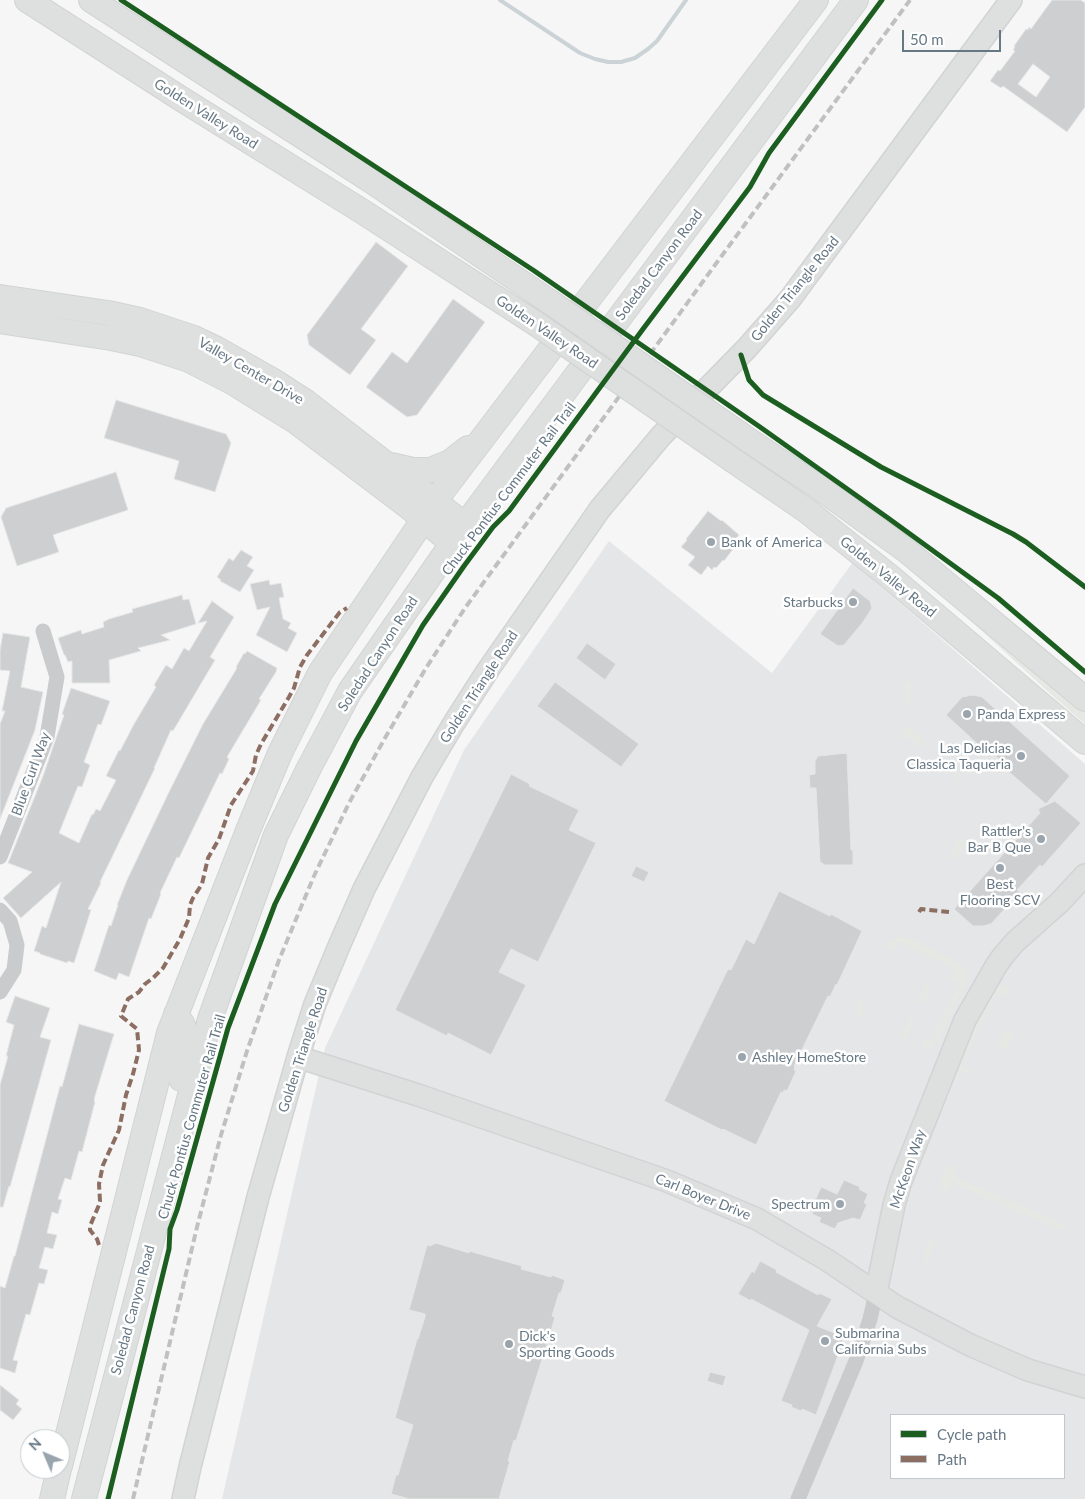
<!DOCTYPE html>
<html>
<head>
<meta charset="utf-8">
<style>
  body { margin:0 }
  #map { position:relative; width:1085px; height:1499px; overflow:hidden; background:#f6f6f6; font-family:Lato,sans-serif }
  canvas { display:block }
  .legend { position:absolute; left:890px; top:1414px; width:175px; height:65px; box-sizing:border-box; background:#fff; border:1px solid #c2c9ce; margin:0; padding:6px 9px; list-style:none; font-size:15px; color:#677885 }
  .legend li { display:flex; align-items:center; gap:10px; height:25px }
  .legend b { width:25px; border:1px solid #c2c9ce }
  .north { position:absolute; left:20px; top:1429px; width:50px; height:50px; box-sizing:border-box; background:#fff; border:1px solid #c2c9ce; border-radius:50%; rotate:315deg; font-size:14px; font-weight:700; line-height:20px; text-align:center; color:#677885 }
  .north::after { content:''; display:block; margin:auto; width:18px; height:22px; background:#99a4ad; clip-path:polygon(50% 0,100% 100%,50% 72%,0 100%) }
  .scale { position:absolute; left:902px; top:30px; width:99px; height:22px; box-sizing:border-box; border:2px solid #677885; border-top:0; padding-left:6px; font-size:15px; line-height:18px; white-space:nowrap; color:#677885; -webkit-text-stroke:4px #fff; paint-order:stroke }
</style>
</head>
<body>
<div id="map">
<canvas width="1085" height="1499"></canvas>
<ul class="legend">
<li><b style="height:6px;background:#1b5e20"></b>Cycle path</li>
<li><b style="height:6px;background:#8d6e63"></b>Path</li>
</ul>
<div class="north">N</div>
<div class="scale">50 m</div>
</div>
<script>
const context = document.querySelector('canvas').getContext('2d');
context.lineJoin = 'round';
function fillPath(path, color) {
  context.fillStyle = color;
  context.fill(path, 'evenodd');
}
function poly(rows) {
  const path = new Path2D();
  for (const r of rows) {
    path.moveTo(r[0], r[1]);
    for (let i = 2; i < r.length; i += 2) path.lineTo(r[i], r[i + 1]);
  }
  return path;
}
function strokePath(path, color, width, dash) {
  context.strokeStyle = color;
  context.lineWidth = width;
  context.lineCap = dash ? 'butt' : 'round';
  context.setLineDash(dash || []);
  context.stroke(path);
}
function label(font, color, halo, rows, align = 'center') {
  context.font = font + ' Lato,sans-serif';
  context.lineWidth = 5;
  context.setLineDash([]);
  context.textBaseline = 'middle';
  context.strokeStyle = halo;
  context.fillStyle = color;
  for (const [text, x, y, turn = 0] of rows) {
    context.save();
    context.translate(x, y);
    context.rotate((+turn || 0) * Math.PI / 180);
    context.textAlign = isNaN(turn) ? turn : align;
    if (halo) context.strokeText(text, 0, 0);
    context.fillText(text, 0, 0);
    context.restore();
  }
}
fillPath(poly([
  [609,541,772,673,853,562,1085,764,1085,1499,222,1499,325,1048,464,750],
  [891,1415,1064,1415,1064,1478,891,1478]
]), '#e5e6e7');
fillPath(poly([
  [936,589,1085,710,1085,724,1055,698],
  [906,680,914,688,907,696,914,702,909,706,906,704],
  [905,726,908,727,925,742,925,746,915,747,915,738,904,738,903,728],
  [945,761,948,762,960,774,959,779,956,781,955,772,944,773,943,763],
  [966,839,968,840,969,843,953,861,951,850,956,849,956,840],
  [898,937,906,937,951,959,967,970,967,980,938,1039,931,1047,927,1048,922,1045,924,1038,933,1041,960,983,951,978,956,969,898,941,892,950,887,948,888,942,891,943],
  [926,984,930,987,922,1004,917,1004],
  [1000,984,1009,989,1009,992,1007,996,998,992,979,1026,961,1066,968,1069,969,1072,962,1072,957,1068,957,1064,975,1024,997,986],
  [864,995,866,997,862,1005,866,1007,861,1018,857,1014,856,1011,859,1002],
  [910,1018,914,1019,914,1021,907,1037,904,1039,901,1035],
  [1009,1029,1014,1032,1006,1049,1000,1049,999,1043,1006,1030],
  [947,1165,956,1168,954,1177,1001,1198,999,1203,991,1199,988,1200,987,1197,951,1182,947,1190,941,1188,940,1183],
  [1004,1199,1007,1201,1010,1199,1011,1202,1039,1214,1041,1213,1043,1216,1066,1226,1064,1231,1056,1227,1053,1228,1052,1225,1025,1214,1023,1215,1021,1212,1002,1204],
  [929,1241,934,1242,934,1244,927,1262,925,1262,924,1258,927,1242]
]), '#e5e8e3');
strokePath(poly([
  [500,0,580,53,595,59,608,62,621,62,635,58,648,49,657,41,686,0]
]), '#cbd3d6', 4);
const building = poly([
  [1052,0,1081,0,1085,3,1085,107,1067,132,1014,94,1003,86,1001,88,990,81,998,70,1000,71,1015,51,1013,50,1015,47,1014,46,1026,29,1028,30,1029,27,1031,29,1052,0],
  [1033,64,1050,77,1036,97,1018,84,1033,64],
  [376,242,408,266,361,329,376,340,350,375,309,345,307,335,376,242],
  [453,299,485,322,417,415,407,417,366,387,392,352,407,363,453,299],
  [116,400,226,434,231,443,215,492,174,479,179,461,104,438,116,400],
  [116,472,128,510,53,535,59,552,17,566,1,517,6,508,116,472],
  [708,511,721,521,722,520,739,535,735,540,737,541,736,543,737,544,724,561,723,560,716,568,714,567,712,570,708,566,701,575,688,565,695,557,681,547,687,540,686,539,708,511],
  [241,550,253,557,247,566,254,570,240,592,220,581,221,580,217,577,229,558,233,561,241,550],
  [269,580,270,585,281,583,284,597,279,598,283,619,291,623,288,628,297,633,287,652,256,635,270,607,257,610,250,584,269,580],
  [853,588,870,601,872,608,863,622,844,645,838,646,820,634,853,588],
  [182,595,183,600,189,599,196,624,161,635,170,640,138,648,141,651,109,660,110,683,72,683,72,661,68,662,65,655,64,655,58,638,81,630,82,634,104,627,103,622,109,619,133,612,132,609,182,595],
  [212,601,234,617,210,657,215,660,173,731,171,730,154,768,155,768,100,882,101,883,88,909,91,910,74,963,68,961,67,963,40,954,40,953,34,951,42,926,46,928,61,882,21,918,3,898,32,872,8,863,43,776,64,715,62,714,71,688,110,701,101,725,98,724,84,762,90,765,82,787,78,786,59,833,79,843,92,814,93,815,96,809,100,811,116,780,106,776,119,750,120,751,134,724,156,687,154,685,166,665,172,669,184,648,189,651,207,621,198,623,212,601],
  [3,633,30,637,21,687,43,692,35,730,0,819,0,724,5,711,2,711,10,671,0,670,0,650,3,633],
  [587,643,616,664,605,680,576,658,587,643],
  [247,651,277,668,276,672,259,699,261,700,227,757,229,759,222,774,220,773,179,858,177,857,160,893,161,894,151,919,149,918,129,977,119,973,116,980,94,971,109,925,111,926,118,905,117,905,127,880,168,794,203,724,237,668,236,667,244,653,245,654,247,651],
  [555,682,639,744,621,767,537,706,555,682],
  [973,695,982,697,1070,776,1046,804,1009,772,1011,769,984,746,982,748,946,715,962,697,973,695],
  [847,753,851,850,853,850,853,865,825,865,820,862,816,788,810,788,809,775,815,774,815,761,818,756,847,753],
  [511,774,530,784,529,786,579,810,569,830,596,843,538,962,511,949,499,972,526,985,491,1055,448,1033,447,1036,395,1010,511,774],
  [1055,801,1081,823,1042,867,1040,865,1017,890,1020,892,991,924,983,926,973,926,954,909,1040,813,1038,809,1055,801],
  [636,866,649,872,644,882,631,876,636,866],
  [779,891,830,916,831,914,862,931,837,985,836,984,830,997,828,996,794,1066,795,1067,794,1070,796,1071,787,1091,784,1090,783,1093,781,1092,756,1145,723,1129,722,1130,664,1101,728,969,731,970,746,939,754,944,779,891],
  [15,996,50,1008,40,1037,51,1040,10,1187,9,1186,3,1207,0,1207,0,1085,8,1056,6,1056,14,1025,6,1022,15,996],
  [79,1024,114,1034,95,1096,94,1101,95,1102,82,1152,79,1151,71,1180,65,1178,58,1199,62,1200,58,1214,52,1212,47,1233,57,1235,53,1249,45,1247,39,1268,48,1270,44,1284,39,1283,30,1315,26,1314,13,1360,18,1361,15,1373,0,1368,0,1286,5,1288,14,1256,15,1256,60,1086,62,1087,79,1024],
  [844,1180,860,1187,859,1189,868,1194,864,1203,867,1204,860,1220,853,1218,838,1223,835,1229,819,1222,821,1218,812,1214,813,1211,811,1210,821,1187,837,1194,844,1180],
  [436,1243,469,1253,469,1251,522,1266,521,1269,551,1277,552,1275,565,1280,561,1293,559,1293,552,1316,555,1317,549,1338,516,1441,514,1440,508,1461,510,1461,499,1499,409,1499,391,1494,396,1475,398,1475,413,1425,395,1418,417,1339,418,1339,425,1317,425,1314,409,1310,427,1245,430,1246,436,1243],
  [760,1261,777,1270,776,1272,818,1295,819,1293,832,1299,817,1326,842,1336,841,1338,843,1339,842,1341,843,1342,816,1415,802,1409,801,1411,791,1407,792,1405,781,1401,809,1330,751,1299,751,1301,738,1294,752,1271,754,1273,760,1261],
  [710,1372,726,1376,723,1386,707,1381,710,1372],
  [0,1385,19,1400,16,1404,22,1409,13,1420,0,1410,0,1385]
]);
fillPath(building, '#cdcfd0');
strokePath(building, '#e6e6e6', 1);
const secondary = poly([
  [298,1057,418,1095,667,1181,757,1219,827,1260,897,1307,970,1345,1028,1370,1085,1387],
  [876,1293,894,1205,901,1181,965,1020,996,966,1003,956,1015,942,1059,903,1085,875],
  [183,1499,190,1467,258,1197,298,1057,315,1004,339,946,364,889,422,777,454,723,488,670,600,509,661,436,747,348,790,299,1011,0]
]);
const primary = poly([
  [27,0,183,100,360,210,535,323],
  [91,0,370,180,550,302],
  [0,297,108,313,140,320,194,338,217,349,272,380,306,402,465,525],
  [0,321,111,338,140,344,189,360,232,382,295,421,410,508,452,543],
  [744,437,820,488,907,551,1085,699],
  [734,461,807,511,889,576,1085,742],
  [391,465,413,470,430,470,450,462,468,448],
  [176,1014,183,1025,186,1038,181,1079],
  [60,1466,169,1033,249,828,280,753,320,673,444,489,816,0],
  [52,1499,59,1469],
  [84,1499,210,1019,276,835,310,766,350,691,465,525,856,0]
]);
strokePath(secondary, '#d2d3d4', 24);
strokePath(primary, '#d2d3d4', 26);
strokePath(poly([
  [0,857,47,737,57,677,43,631],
  [0,910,10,921,17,945,14,970,0,992],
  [798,1499,856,1361,870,1319,876,1293]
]), '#c9cbcc', 15);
strokePath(secondary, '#dedfdf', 21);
strokePath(primary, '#dedfdf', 24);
strokePath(poly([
  [133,1499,197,1227,221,1135,247,1051,279,960,314,876,349,803,385,738,426,668,465,608,715,265,910,0]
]), '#bfc0c2', 4, [8, 4]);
const primaryBridge = poly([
  [550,302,744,437],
  [535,323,734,461]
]);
strokePath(primaryBridge, '#d2d3d4', 26, []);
strokePath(primaryBridge, '#dedfdf', 24);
strokePath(poly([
  [919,912,921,909,949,912],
  [99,1245,97,1239,90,1230,90,1226,99,1205,100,1201,99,1184,103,1165,119,1130,126,1095,133,1074,139,1050,137,1029,121,1016,128,999,139,992,145,984,153,978,163,968,180,939,189,918,190,905,193,898,202,884,208,858,219,839,231,805,253,771,256,755,261,744,289,697,294,688,300,667,307,655,340,612,347,608]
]), '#8d6e63', 4, [8, 4]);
strokePath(poly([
  [121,0,533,270,760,427,888,518,998,598,1085,672],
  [741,355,749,380,763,395,881,467,1013,534,1026,542,1085,587],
  [108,1499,169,1249,170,1229,177,1210,228,1028,275,904,356,741,423,625,464,566,493,527,509,511,643,329,750,187,769,153,882,0]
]), '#1b5e20', 5);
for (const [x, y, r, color] of [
  [711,542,5,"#99a4ad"],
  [853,602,5,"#99a4ad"],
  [967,714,5,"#99a4ad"],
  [1021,756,5,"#99a4ad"],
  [1041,839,5,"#99a4ad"],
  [1000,868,5,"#99a4ad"],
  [742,1057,5,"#99a4ad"],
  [840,1204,5,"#99a4ad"],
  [825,1341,5,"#99a4ad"],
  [509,1344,5,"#99a4ad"]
]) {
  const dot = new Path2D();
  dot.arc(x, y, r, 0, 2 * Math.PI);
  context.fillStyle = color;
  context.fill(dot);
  strokePath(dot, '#fff', 2);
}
label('14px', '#677885', '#fff', [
  ["Golden Valley Road",206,114,32],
  ["Soledad Canyon Road",659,265,-53],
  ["Golden Triangle Road",795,289,-51],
  ["Golden Valley Road",547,332,34],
  ["Valley Center Drive",251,371,30],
  ["Chuck Pontius Commuter Rail Trail",509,489,-53],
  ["Golden Valley Road",888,577,39],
  ["Soledad Canyon Road",378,654,-57],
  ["Golden Triangle Road",479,687,-57],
  ["Blue Curl Way",31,774,-70],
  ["Golden Triangle Road",303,1050,-72],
  ["Chuck Pontius Commuter Rail Trail",192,1117,-74],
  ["McKeon Way",908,1169,-71],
  ["Carl Boyer Drive",703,1197,22],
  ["Soledad Canyon Road",133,1310,-75]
]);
label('14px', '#677885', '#fff', [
  ["Bank of America",721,542],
  ["Starbucks",843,602,"right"],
  ["Panda Express",977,714],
  ["Las Delicias",1011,748,"right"],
  ["Classica Taqueria",1011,764,"right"],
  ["Rattler's",1031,831,"right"],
  ["Bar B Que",1031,847,"right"],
  ["Best",1000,884,"center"],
  ["Flooring SCV",1000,900,"center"],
  ["Ashley HomeStore",752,1057],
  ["Spectrum",830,1204,"right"],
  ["Submarina",835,1333],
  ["California Subs",835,1349],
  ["Dick's",519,1336],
  ["Sporting Goods",519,1352]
], 'left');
</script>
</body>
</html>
